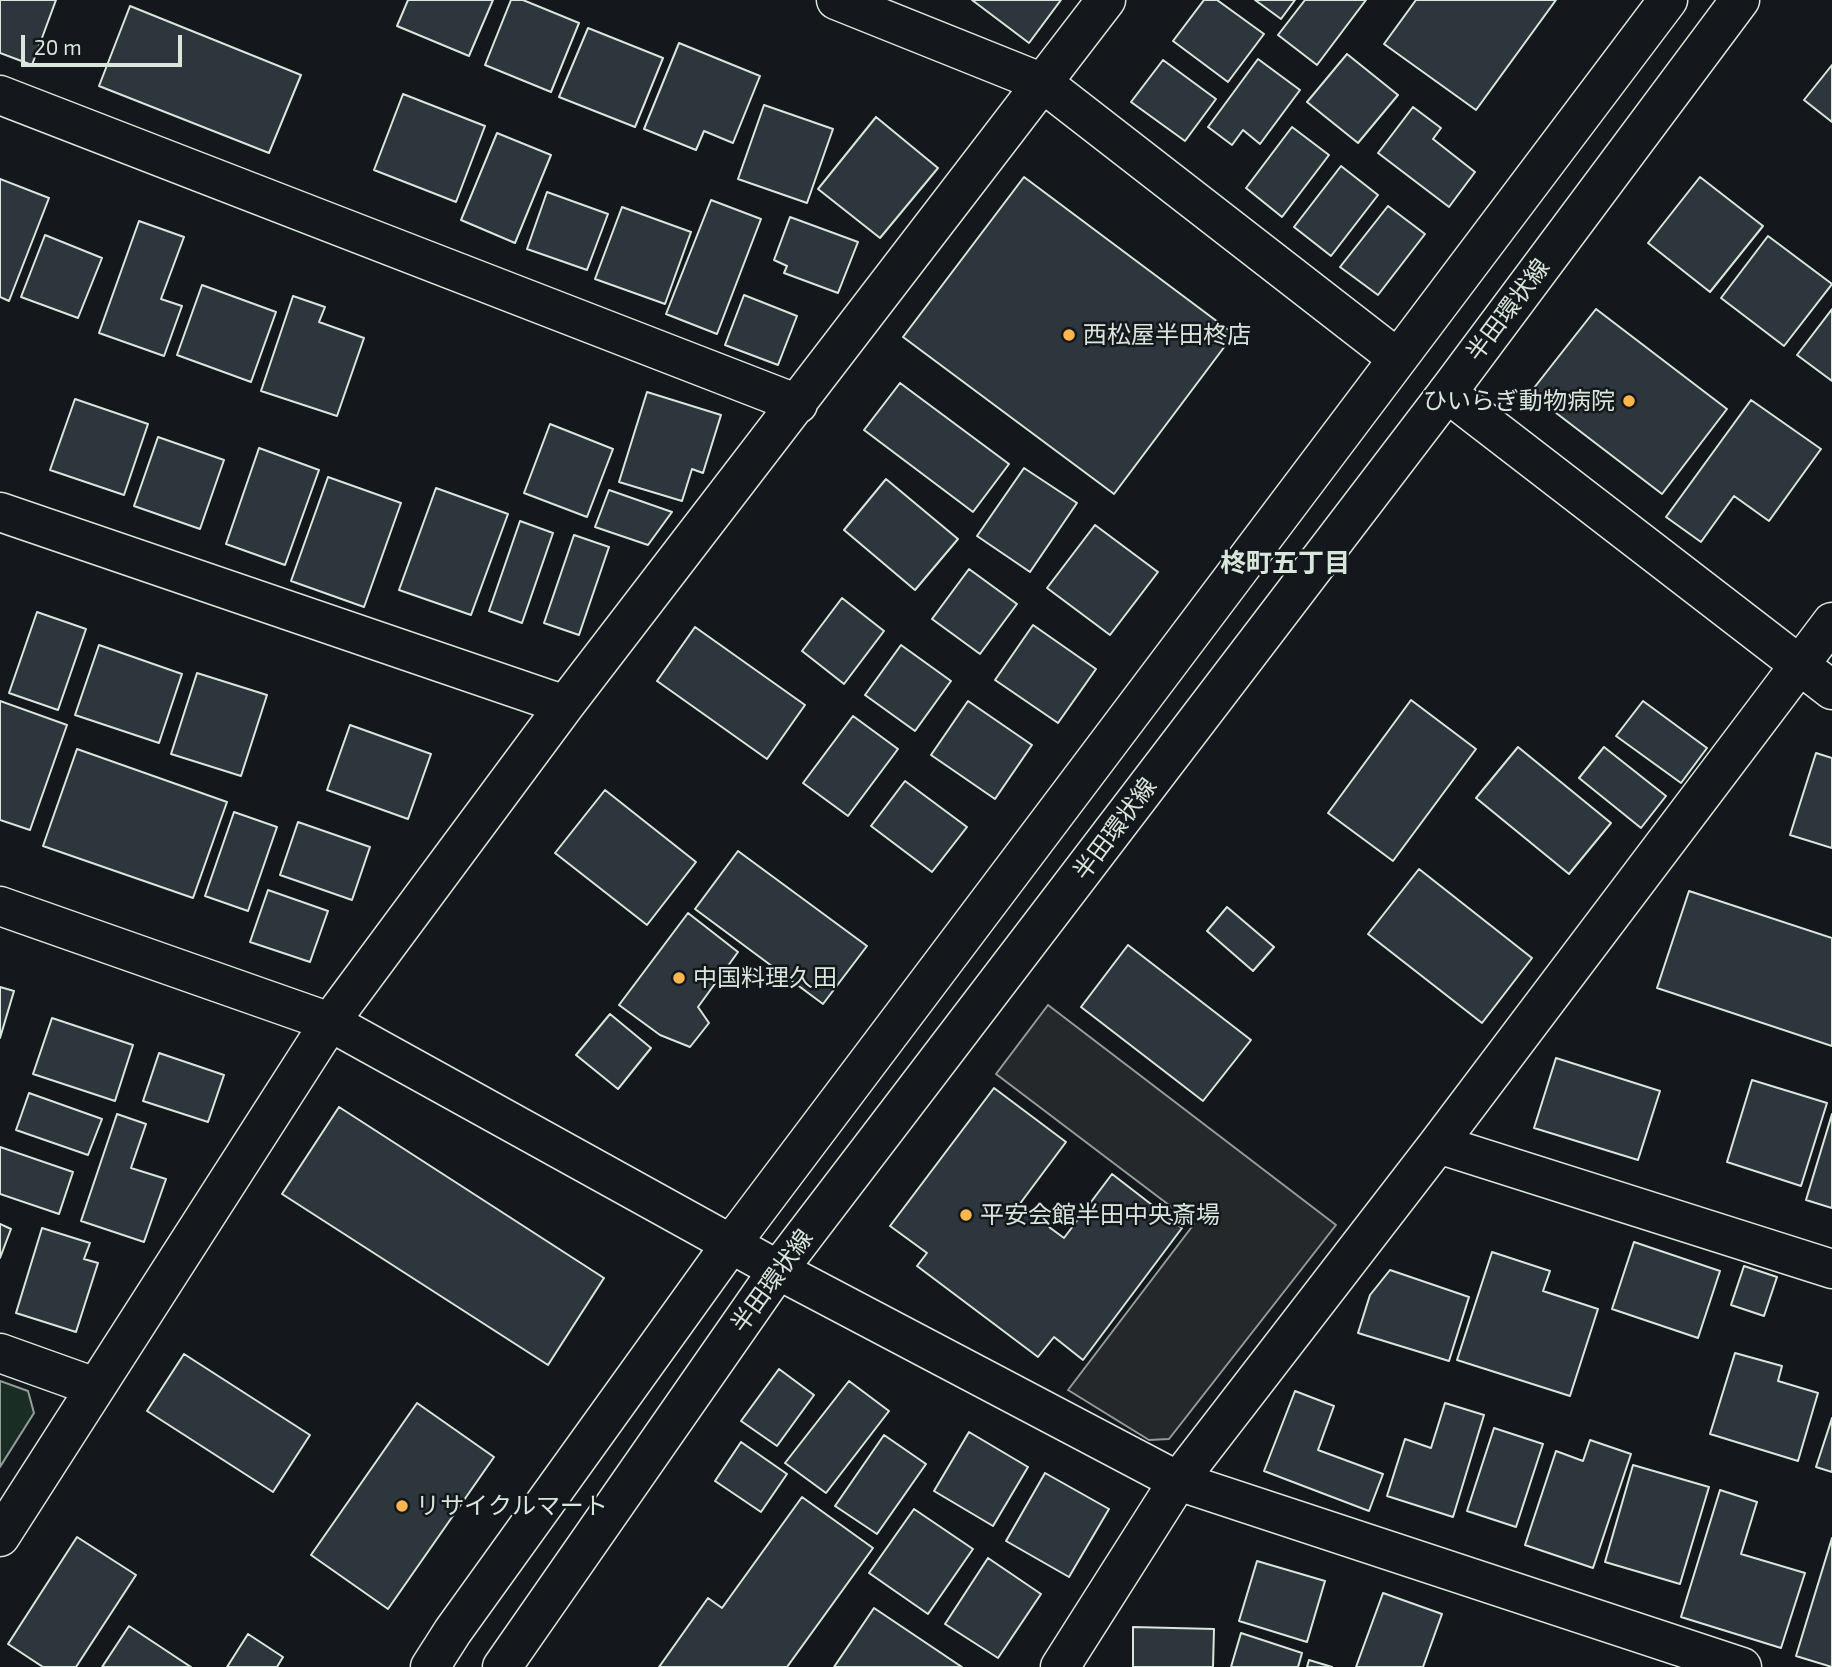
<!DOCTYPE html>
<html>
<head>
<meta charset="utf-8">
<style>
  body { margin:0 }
  #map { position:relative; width:1832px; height:1667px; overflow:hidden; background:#14181c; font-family:"Exo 2",sans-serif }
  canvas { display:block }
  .scale { position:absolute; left:21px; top:35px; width:161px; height:32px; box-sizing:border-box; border:4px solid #d8e6dc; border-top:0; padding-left:9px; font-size:21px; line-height:24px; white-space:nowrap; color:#d8e6dc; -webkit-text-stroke:5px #14181c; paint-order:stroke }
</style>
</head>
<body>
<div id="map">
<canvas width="1832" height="1667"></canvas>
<div class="scale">20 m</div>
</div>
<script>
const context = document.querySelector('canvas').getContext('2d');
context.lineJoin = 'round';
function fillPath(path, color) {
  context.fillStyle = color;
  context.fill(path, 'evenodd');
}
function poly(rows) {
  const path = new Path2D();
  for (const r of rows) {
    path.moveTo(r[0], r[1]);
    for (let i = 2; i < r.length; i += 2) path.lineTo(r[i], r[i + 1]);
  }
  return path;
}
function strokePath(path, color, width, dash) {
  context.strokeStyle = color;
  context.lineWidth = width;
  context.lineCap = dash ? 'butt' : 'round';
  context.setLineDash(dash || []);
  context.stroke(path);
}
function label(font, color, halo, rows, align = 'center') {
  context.font = font + ' "Exo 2","Noto Sans JP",sans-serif';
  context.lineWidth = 5;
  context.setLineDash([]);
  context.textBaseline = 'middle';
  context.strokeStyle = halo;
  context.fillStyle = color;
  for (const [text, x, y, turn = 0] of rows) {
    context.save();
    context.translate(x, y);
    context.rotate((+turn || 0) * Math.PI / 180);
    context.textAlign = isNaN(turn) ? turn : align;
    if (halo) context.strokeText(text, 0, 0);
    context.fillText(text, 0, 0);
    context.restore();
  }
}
const green = poly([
  [0,1381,28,1391,34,1413,0,1467,0,1381]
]);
fillPath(green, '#1a2d24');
strokePath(green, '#939e99', 2);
const parking = poly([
  [1048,1005,1336,1225,1169,1439,1149,1440,1068,1390,1194,1224,996,1074,1048,1005]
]);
fillPath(parking, '#24282b');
strokePath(parking, '#939e99', 2);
const building = poly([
  [0,0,56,0,32,65,0,53,0,0],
  [408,0,493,0,469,56,397,26,408,0],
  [511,0,523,0,579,23,551,92,485,65,511,0],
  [972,0,1061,0,1029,43,972,0],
  [1204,0,1217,0,1264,34,1228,82,1173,41,1204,0],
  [1255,0,1295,0,1281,19,1255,0],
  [1305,0,1366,0,1317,65,1278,35,1305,0],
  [1416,0,1556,0,1476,110,1384,44,1416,0],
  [130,6,301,75,269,153,99,86,130,6],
  [588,28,663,58,635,127,559,97,588,28],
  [679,43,760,76,733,143,704,131,696,150,644,129,679,43],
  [1347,54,1398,95,1358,143,1307,102,1347,54],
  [1258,59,1300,90,1260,144,1243,130,1232,145,1208,127,1258,59],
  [1163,60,1216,99,1185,141,1131,102,1163,60],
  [1832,65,1832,122,1804,100,1832,65],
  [403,94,485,126,456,202,374,170,403,94],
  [764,105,833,129,807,203,738,179,764,105],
  [1413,107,1441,128,1433,139,1475,172,1449,207,1378,153,1413,107],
  [876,117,938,168,880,238,818,189,876,117],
  [1292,127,1329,155,1282,217,1246,188,1292,127],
  [497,133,551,155,515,243,461,220,497,133],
  [1341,166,1378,195,1331,256,1294,227,1341,166],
  [1024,177,1234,334,1114,494,903,337,1024,177],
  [1700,177,1763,226,1710,292,1648,243,1700,177],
  [0,179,49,198,9,301,0,297,0,179],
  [547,192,608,214,587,270,527,249,547,192],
  [711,200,761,219,717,334,666,314,711,200],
  [1388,206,1425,234,1378,295,1340,267,1388,206],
  [622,207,691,232,665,304,595,279,622,207],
  [790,217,858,242,838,293,784,273,787,266,774,260,790,217],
  [139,221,184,237,161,299,182,306,164,356,99,333,139,221],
  [45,235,102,258,78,318,21,297,45,235],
  [1768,236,1832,284,1784,346,1721,298,1768,236],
  [202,285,276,312,251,382,177,355,202,285],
  [744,295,797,316,778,365,725,345,744,295],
  [293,296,325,307,319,322,364,338,337,416,261,391,293,296],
  [1596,309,1727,409,1662,494,1530,393,1596,309],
  [1832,309,1832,381,1797,355,1832,309],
  [900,383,1009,464,973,512,864,430,900,383],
  [647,392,721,415,703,473,692,469,682,501,619,482,647,392],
  [75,399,148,424,124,495,50,470,75,399],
  [1751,400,1821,449,1769,521,1734,496,1701,542,1666,517,1751,400],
  [550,424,613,449,587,517,524,493,550,424],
  [158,437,224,460,200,529,134,506,158,437],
  [259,448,319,470,285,565,226,544,259,448],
  [1024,468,1077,503,1030,572,977,536,1024,468],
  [328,477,401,503,364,607,291,581,328,477],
  [886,479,958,539,915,590,844,530,886,479],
  [436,488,508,514,471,615,399,590,436,488],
  [609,490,672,512,648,545,595,527,609,490],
  [520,521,553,533,522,623,489,611,520,521],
  [1095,525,1158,572,1110,635,1047,588,1095,525],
  [574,535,609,547,579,635,544,623,574,535],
  [969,569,1017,604,980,654,932,619,969,569],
  [842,598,884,631,844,684,802,651,842,598],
  [37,612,86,629,58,710,9,693,37,612],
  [1033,625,1096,669,1058,723,995,680,1033,625],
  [695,627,805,705,767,759,657,681,695,627],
  [99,645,182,674,159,743,75,715,99,645],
  [901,645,951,681,915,731,865,695,901,645],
  [197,673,267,695,241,776,171,754,197,673],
  [1411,700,1476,749,1393,861,1328,813,1411,700],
  [0,701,67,725,30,830,0,820,0,701],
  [968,701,1032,745,995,799,931,755,968,701],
  [1643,701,1707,748,1681,783,1616,736,1643,701],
  [853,716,898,749,848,816,803,783,853,716],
  [350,725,431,754,408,819,327,790,350,725],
  [1518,747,1611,823,1569,874,1476,798,1518,747],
  [1604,747,1666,796,1641,828,1579,778,1604,747],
  [77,749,227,802,193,898,43,846,77,749],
  [1816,753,1832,758,1832,848,1790,835,1816,753],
  [905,781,967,827,932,872,871,826,905,781],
  [605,790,696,862,647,925,555,853,605,790],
  [234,812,277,827,248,911,205,896,234,812],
  [298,822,370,847,352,900,280,875,298,822],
  [738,851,867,946,823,1004,695,909,738,851],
  [1419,869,1532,958,1482,1023,1368,934,1419,869],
  [268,890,328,911,310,962,250,942,268,890],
  [1689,891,1832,938,1832,1046,1657,988,1689,891],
  [1227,907,1274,947,1253,971,1207,931,1227,907],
  [688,913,738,952,698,1007,709,1023,690,1047,660,1035,619,1005,688,913],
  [1128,945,1251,1040,1203,1101,1081,1007,1128,945],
  [0,987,14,991,0,1038,0,987],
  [610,1014,651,1048,618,1089,576,1055,610,1014],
  [52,1018,133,1045,115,1101,33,1074,52,1018],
  [159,1053,224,1075,208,1122,143,1101,159,1053],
  [1556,1058,1660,1091,1638,1160,1534,1128,1556,1058],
  [1752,1080,1827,1103,1801,1186,1727,1162,1752,1080],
  [994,1088,1066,1142,1019,1205,1064,1238,1112,1174,1182,1228,1083,1360,1054,1337,1038,1357,917,1266,927,1253,890,1226,994,1088],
  [29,1093,102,1119,88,1155,16,1130,29,1093],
  [339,1107,604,1278,548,1365,282,1194,339,1107],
  [117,1114,146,1124,131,1168,166,1179,144,1242,81,1221,117,1114],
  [1832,1114,1832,1208,1806,1200,1832,1114],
  [0,1147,73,1172,59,1214,0,1194,0,1147],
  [0,1224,11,1229,0,1258,0,1224],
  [42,1228,90,1243,84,1259,98,1263,76,1332,16,1313,42,1228],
  [1634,1242,1720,1271,1698,1338,1612,1309,1634,1242],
  [1492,1252,1550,1271,1543,1291,1598,1309,1570,1396,1457,1360,1492,1252],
  [1744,1266,1777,1277,1764,1316,1731,1305,1744,1266],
  [1390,1270,1469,1297,1449,1361,1358,1333,1370,1295,1390,1270],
  [1735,1353,1782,1366,1778,1381,1818,1393,1798,1461,1710,1434,1735,1353],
  [184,1354,310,1435,273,1492,147,1411,184,1354],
  [779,1369,814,1395,777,1446,741,1421,779,1369],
  [849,1381,889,1411,826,1493,785,1463,849,1381],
  [1295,1391,1334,1406,1318,1450,1383,1474,1369,1511,1264,1471,1295,1391],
  [417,1403,494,1457,388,1609,311,1555,417,1403],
  [1445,1403,1484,1415,1453,1517,1387,1496,1405,1439,1431,1448,1445,1403],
  [1832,1418,1832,1472,1816,1467,1832,1418],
  [1494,1428,1543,1444,1516,1527,1467,1511,1494,1428],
  [969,1432,1028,1467,993,1526,934,1491,969,1432],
  [884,1435,926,1464,877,1534,835,1506,884,1435],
  [1590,1440,1631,1454,1593,1568,1525,1545,1556,1451,1583,1461,1590,1440],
  [741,1442,787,1474,761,1512,715,1481,741,1442],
  [1633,1465,1709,1487,1680,1584,1605,1562,1633,1465],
  [1045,1473,1109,1509,1069,1577,1006,1541,1045,1473],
  [1720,1490,1757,1502,1741,1554,1805,1573,1781,1648,1681,1617,1720,1490],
  [802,1497,873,1548,787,1667,659,1667,708,1598,722,1608,802,1497],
  [914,1509,973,1549,928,1614,869,1573,914,1509],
  [77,1537,136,1575,76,1667,43,1667,8,1644,77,1537],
  [1832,1538,1832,1667,1796,1656,1832,1538],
  [988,1558,1041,1594,998,1658,945,1624,988,1558],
  [1257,1561,1325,1581,1307,1642,1239,1621,1257,1561],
  [1383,1593,1442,1614,1423,1667,1356,1667,1383,1593],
  [874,1608,962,1667,834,1667,874,1608],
  [129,1626,191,1667,102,1667,129,1626],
  [1133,1627,1214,1629,1213,1667,1133,1667,1133,1627],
  [1241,1633,1302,1653,1298,1667,1231,1667,1241,1633],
  [248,1634,283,1657,277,1667,227,1667,248,1634],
  [1309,1660,1332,1667,1307,1667,1309,1660]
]);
fillPath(building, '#2c363c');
strokePath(building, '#d8e6dc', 2);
const minor = poly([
  [836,0,1043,83,1397,358],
  [0,95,798,404],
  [1447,393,1832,690],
  [0,512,565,705],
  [0,906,330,1022,778,1270,1178,1481,1742,1667],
  [1438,1144,1832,1269],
  [0,1353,95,1387],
  [0,1537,330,1022,565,705,1106,0],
  [1060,1667,1178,1481,1438,1144,1832,622]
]);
const major = poly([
  [430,1667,453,1631,731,1244,1668,0],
  [502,1667,778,1270,1447,393,1740,0]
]);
strokePath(minor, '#d8e6dc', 41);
strokePath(major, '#d8e6dc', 41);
strokePath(minor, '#14181c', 38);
strokePath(major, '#14181c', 38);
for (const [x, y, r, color] of [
  [1069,335,7,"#ffb74d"],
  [1629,401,7,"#ffb74d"],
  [679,978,7,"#ffb74d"],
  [966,1215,7,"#ffb74d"],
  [402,1506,7,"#ffb74d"]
]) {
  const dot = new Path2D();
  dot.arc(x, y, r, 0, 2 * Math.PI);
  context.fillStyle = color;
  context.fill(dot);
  strokePath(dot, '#14181c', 2.5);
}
label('24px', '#d8e6dc', '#14181c', [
  ["半田環状線",1508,310,-53],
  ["半田環状線",1115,829,-53],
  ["半田環状線",772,1281,-54]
]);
label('24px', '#d8e6dc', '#14181c', [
  ["西松屋半田柊店",1083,335],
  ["ひいらぎ動物病院",1615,401,"right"],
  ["中国料理久田",693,978],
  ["平安会館半田中央斎場",980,1215],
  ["リサイクルマート",416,1506]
], 'left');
label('bold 26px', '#d8e6dc', '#14181c', [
  ["柊町五丁目",1285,563]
]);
</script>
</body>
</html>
